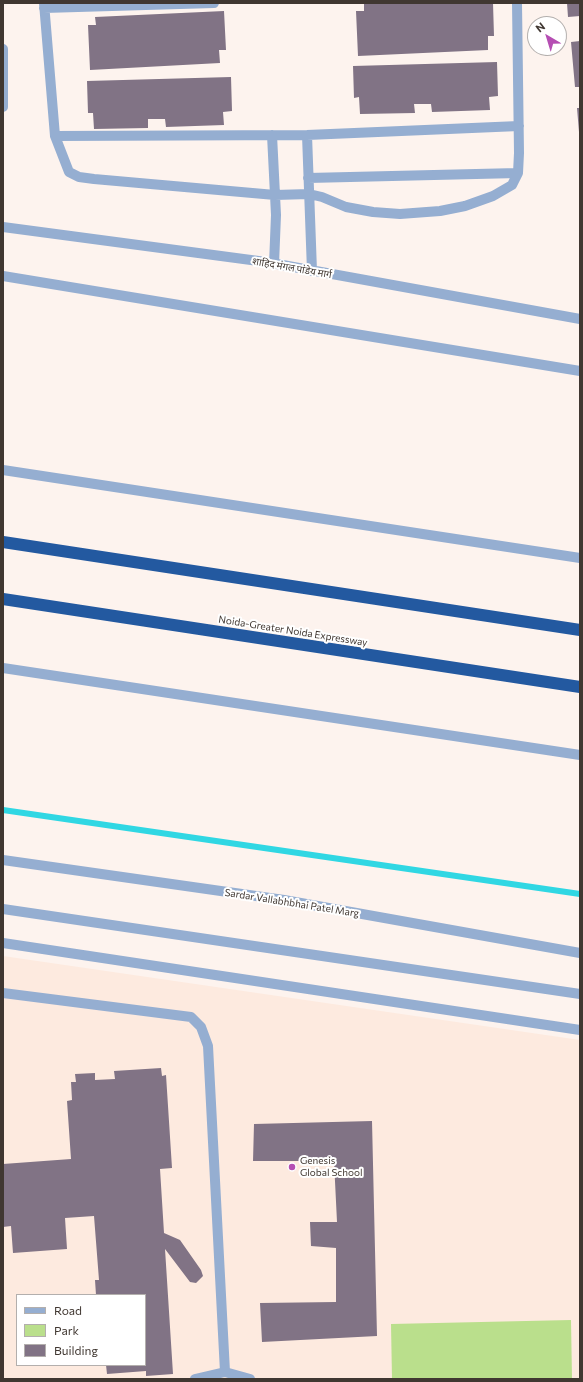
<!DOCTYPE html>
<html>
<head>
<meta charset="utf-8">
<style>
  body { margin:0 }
  #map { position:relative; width:583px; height:1382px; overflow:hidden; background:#fdf3ee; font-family:Commissioner,sans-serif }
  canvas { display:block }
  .frame { position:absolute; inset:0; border:4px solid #403731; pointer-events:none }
  .legend { position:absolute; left:16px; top:1294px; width:130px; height:72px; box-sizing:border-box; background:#fff; border:1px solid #b3afad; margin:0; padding:5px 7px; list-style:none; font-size:12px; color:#403731 }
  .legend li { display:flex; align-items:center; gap:8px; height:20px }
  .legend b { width:20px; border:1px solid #b3afad }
  .north { position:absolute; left:527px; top:16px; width:40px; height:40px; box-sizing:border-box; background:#fff; border:1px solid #b3afad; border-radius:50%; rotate:322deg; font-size:11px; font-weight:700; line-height:16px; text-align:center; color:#403731 }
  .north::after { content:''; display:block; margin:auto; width:14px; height:18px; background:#b54eb3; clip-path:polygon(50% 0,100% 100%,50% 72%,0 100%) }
</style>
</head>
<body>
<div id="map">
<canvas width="583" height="1382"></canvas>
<div class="frame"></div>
<ul class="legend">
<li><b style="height:5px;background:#95aed1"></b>Road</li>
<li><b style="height:11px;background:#badf8c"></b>Park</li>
<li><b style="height:11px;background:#817385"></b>Building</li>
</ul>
<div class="north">N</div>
</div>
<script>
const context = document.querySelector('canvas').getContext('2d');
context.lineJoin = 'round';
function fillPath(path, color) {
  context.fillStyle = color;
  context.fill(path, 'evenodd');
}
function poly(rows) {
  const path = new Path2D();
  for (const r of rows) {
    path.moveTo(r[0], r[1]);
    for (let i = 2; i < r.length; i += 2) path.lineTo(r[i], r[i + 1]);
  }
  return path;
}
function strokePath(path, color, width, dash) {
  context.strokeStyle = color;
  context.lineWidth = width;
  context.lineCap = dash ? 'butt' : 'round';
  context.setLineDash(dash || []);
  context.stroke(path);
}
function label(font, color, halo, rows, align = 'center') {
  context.font = font + ' Commissioner,"Noto Sans Devanagari",sans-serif';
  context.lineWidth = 4;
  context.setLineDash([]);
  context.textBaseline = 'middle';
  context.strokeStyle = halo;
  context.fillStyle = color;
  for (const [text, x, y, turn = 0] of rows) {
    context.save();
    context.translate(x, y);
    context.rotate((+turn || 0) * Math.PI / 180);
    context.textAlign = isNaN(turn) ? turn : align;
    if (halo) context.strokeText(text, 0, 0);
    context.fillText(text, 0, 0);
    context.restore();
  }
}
fillPath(poly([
  [3,956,580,1040,580,1379,3,1379],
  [17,1295,145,1295,145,1365,17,1365]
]), '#fdeadf');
fillPath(poly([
  [571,1320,572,1379,392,1379,391,1324]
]), '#badf8c');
strokePath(poly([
  [3,810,580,894]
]), '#30d7e3', 6);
fillPath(poly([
  [493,3,494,36,488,36,488,50,358,56,356,11,364,11,364,4],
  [567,3,580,3,580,16,568,17],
  [224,11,226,50,219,50,220,63,90,70,88,25,96,25,95,17],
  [580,41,580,87,575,87,571,42],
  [497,62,498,96,489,97,490,110,432,112,431,104,414,104,415,113,360,114,359,97,354,98,353,66],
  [231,77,232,111,223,112,224,125,166,127,165,119,148,119,148,128,94,129,93,113,88,113,87,81],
  [577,108,580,108,580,132,579,132],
  [161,1068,162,1076,166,1075,172,1168,160,1169,164,1233,180,1240,201,1270,203,1276,196,1283,190,1282,165,1249,173,1374,146,1376,146,1371,107,1374,106,1365,145,1365,145,1295,96,1295,95,1280,99,1280,94,1216,65,1218,67,1249,13,1253,11,1226,3,1227,3,1164,71,1159,67,1101,72,1100,71,1082,76,1082,75,1074,95,1073,95,1080,115,1079,114,1071],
  [372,1121,377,1336,262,1342,260,1303,336,1302,336,1248,311,1246,310,1222,337,1222,334,1161,253,1161,254,1124]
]), '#817385');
strokePath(poly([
  [44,3,55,136,69,172,79,177,94,179,275,195,309,194,322,197,346,207,373,212,400,214,440,211,465,206,493,196,512,185,518,173,519,153,517,3],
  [44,8,214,3],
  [3,49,3,107],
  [272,135,276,215,274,264],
  [307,135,312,271],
  [55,136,307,135,519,126],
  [308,178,518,173],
  [3,227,266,262,580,319],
  [3,276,580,371],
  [3,470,580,558],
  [3,668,580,755],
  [3,860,284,900,580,953],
  [3,909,580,994],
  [3,943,580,1030],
  [3,993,191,1017,201,1027,208,1046,225,1372],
  [195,1379,225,1372,250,1379]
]), '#95aed1', 10);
strokePath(poly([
  [3,542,580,630],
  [3,599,580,687]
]), '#2359a0', 12);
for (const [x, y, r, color] of [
  [292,1167,4,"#b54eb3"]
]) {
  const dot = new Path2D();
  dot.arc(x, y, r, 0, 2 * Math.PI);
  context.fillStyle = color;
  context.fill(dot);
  strokePath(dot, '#fff', 1.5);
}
label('10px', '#403731', '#fff', [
  ["शाहिद मंगल पांडेय मार्ग",292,268,10],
  ["Noida-Greater Noida Expressway",293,631,9],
  ["Sardar Vallabhbhai Patel Marg",292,903,9]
]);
label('10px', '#403731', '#fff', [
  ["Genesis",300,1161],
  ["Global School",300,1173]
], 'left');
</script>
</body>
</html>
